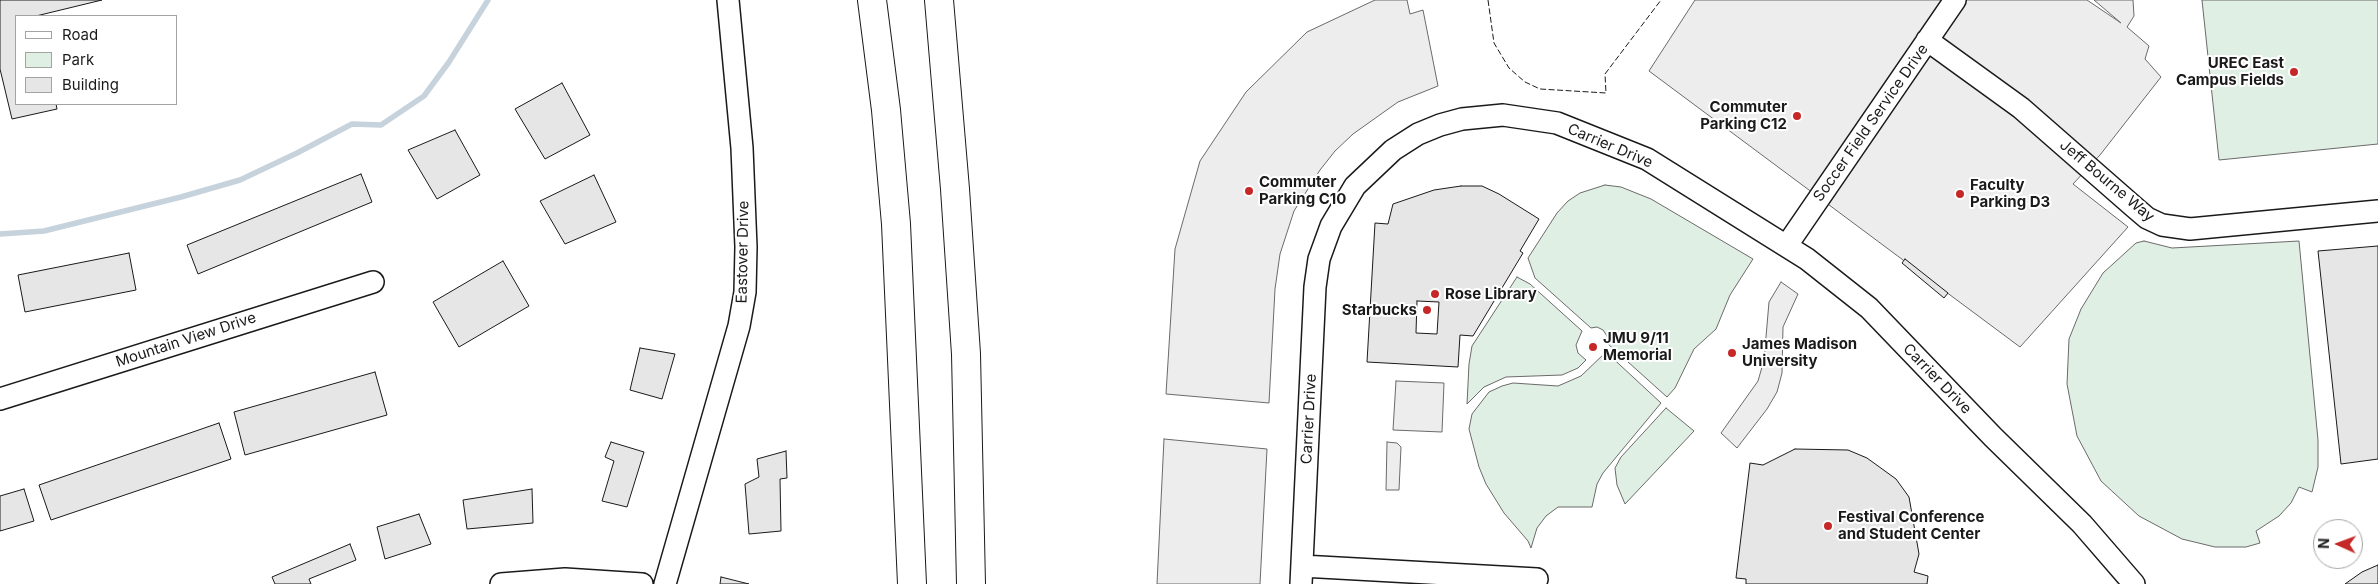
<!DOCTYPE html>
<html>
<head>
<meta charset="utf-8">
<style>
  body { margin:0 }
  #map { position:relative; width:2378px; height:584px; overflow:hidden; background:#fff; font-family:Inter,sans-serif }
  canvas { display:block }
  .legend { position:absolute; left:15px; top:15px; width:162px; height:90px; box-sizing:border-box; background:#fff; border:1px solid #a3a3a3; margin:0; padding:6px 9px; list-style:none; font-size:15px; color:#1a1a1a }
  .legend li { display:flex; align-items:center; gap:10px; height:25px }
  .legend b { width:25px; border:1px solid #a3a3a3 }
  .north { position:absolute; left:2313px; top:519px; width:50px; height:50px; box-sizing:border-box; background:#fff; border:1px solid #a3a3a3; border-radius:50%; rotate:272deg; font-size:14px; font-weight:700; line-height:20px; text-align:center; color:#1a1a1a }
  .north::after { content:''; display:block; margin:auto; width:18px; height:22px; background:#c62828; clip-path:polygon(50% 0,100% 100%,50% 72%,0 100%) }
</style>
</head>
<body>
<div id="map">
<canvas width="2378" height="584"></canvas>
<ul class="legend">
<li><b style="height:6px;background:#fff"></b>Road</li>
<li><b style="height:14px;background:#e0efe3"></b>Park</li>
<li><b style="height:14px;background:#e6e6e6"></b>Building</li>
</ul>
<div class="north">N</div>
</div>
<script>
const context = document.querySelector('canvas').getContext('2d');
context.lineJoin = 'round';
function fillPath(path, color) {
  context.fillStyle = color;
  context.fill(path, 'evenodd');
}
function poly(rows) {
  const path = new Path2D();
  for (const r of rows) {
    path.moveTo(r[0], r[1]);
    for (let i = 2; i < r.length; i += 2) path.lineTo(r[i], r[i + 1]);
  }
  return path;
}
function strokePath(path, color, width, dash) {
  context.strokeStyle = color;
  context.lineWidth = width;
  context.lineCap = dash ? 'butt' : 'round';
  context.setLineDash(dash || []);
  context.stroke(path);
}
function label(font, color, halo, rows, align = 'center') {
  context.font = font + ' Inter,sans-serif';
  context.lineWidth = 4;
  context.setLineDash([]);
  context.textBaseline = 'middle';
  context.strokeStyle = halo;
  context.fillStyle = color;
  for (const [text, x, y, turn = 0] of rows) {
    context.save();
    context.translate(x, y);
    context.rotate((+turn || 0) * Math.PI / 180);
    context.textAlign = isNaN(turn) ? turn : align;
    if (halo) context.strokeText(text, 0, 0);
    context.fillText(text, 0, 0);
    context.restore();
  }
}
const green = poly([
  [2202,0,2378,0,2378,144,2219,160,2202,0],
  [1605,185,1621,187,1651,199,1753,259,1730,295,1716,329,1694,349,1675,388,1667,397,1608,344,1607,336,1603,330,1597,327,1591,328,1535,278,1528,258,1557,213,1568,201,1580,193,1605,185],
  [2144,241,2172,248,2299,241,2318,440,2318,467,2312,492,2299,487,2291,503,2279,516,2256,531,2260,543,2246,547,2215,547,2182,539,2139,516,2101,481,2077,436,2067,384,2069,339,2081,309,2103,273,2136,243,2144,241],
  [1517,277,1530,284,1582,331,1576,345,1578,353,1586,360,1578,368,1562,375,1506,377,1484,387,1467,404,1469,364,1472,346,1517,277],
  [1606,352,1661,403,1603,473,1597,484,1592,507,1558,507,1546,516,1537,528,1531,548,1528,541,1504,513,1486,484,1479,467,1469,429,1472,414,1489,392,1502,386,1513,383,1558,386,1581,376,1606,352],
  [1666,408,1694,431,1625,504,1617,485,1615,468,1621,457,1666,408]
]);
fillPath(green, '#e0efe3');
strokePath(green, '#6a6a6a', 1);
const parking = poly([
  [1375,0,1407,0,1410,14,1423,10,1438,86,1398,102,1353,134,1335,151,1320,170,1294,211,1280,254,1275,289,1269,403,1166,394,1175,249,1200,161,1246,92,1307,32,1375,0],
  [1695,0,2087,0,2121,23,2094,0,2133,0,2134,16,2127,27,2149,46,2145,59,2161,77,2100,155,2073,184,2128,227,2020,347,1649,71,1695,0],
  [1781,282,1798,294,1783,327,1782,373,1777,392,1767,409,1737,448,1721,433,1758,381,1764,360,1769,302,1781,282],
  [1396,381,1444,383,1442,432,1393,430,1396,381],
  [1164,439,1267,449,1260,584,1157,584,1164,439],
  [1387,442,1397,443,1401,447,1399,490,1386,490,1387,442]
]);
fillPath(parking, '#ededed');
strokePath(parking, '#6a6a6a', 1);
strokePath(poly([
  [0,234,44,231,181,197,240,180,297,153,352,124,381,125,424,96,449,62,488,0]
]), '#c6d2dc', 5.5);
const building = poly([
  [0,0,102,0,36,16,16,16,16,104,56,104,57,109,12,119,0,69,0,0],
  [562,83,590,135,545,159,515,109,562,83],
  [455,130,480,175,437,199,408,150,455,130],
  [361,174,372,202,198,274,187,245,361,174],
  [594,175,616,222,565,244,540,201,594,175],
  [1461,186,1482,186,1499,194,1539,219,1520,251,1523,253,1473,336,1460,335,1458,367,1367,362,1375,223,1388,224,1393,204,1434,190,1461,186],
  [2378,246,2378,459,2341,464,2318,251,2378,246],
  [129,253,136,290,25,312,18,275,129,253],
  [1905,259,1948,293,1944,298,1902,263,1905,259],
  [503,261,529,306,459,347,433,302,503,261],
  [1417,301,1439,302,1437,334,1416,333,1417,301],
  [640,348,675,354,662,399,630,390,640,348],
  [375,372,387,415,245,455,234,412,375,372],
  [219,423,231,459,51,520,39,485,219,423],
  [611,442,644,452,627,507,602,501,614,461,605,457,611,442],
  [1795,449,1848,450,1867,458,1896,479,1909,497,1919,554,1914,572,1928,576,1927,584,1746,584,1746,579,1736,578,1750,463,1763,465,1795,449],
  [786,451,787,478,780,479,781,531,749,534,745,484,759,477,757,459,786,451],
  [24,489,34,521,0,531,0,496,24,489],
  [532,489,533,523,467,529,463,500,532,489],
  [419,514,431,544,385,559,377,527,419,514],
  [350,544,356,560,309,579,311,584,275,584,272,577,350,544],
  [2378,565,2378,584,2345,584,2362,572,2378,565],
  [721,577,749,584,720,584,721,577]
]);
fillPath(building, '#e6e6e6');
strokePath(building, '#1a1a1a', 1);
const minor = poly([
  [1927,40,2021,108,2133,206,2147,218,2162,225,2190,229,2378,211],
  [1787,245,1955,0],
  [0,399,373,282],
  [1302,566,1537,579],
  [501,584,565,579,642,584],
  [665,584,739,326,745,292,746,247,742,148,728,0],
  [1301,584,1315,287,1319,259,1331,226,1355,186,1393,150,1418,134,1440,125,1462,119,1503,115,1557,123,1647,159,1807,259,1869,308,1993,437,2082,524,2134,584]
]);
const highway = poly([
  [872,0,886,110,896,224,912,584],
  [939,0,955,189,966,354,971,584]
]);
strokePath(minor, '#1a1a1a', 24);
strokePath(highway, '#1a1a1a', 30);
strokePath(minor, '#fff', 21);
strokePath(highway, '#fff', 28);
strokePath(poly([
  [1488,0,1494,43,1509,68,1525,82,1540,89,1606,93,1605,74,1661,0]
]), '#1a1a1a', 1, [6, 2.5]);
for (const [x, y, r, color] of [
  [2294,72,5,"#c62828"],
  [1797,116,5,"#c62828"],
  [1249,191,5,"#c62828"],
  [1960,194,5,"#c62828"],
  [1435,294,5,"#c62828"],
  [1427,310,5,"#c62828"],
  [1593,347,5,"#c62828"],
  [1732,353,5,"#c62828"],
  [1828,526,5,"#c62828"]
]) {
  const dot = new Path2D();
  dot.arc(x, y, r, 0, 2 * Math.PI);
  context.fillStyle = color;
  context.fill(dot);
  strokePath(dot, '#fff', 2);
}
label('bold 15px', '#1a1a1a', '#fff', [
  ["UREC East",2284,63,"right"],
  ["Campus Fields",2284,80,"right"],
  ["Commuter",1787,107,"right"],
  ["Parking C12",1787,124,"right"],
  ["Commuter",1259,182],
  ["Parking C10",1259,199],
  ["Faculty",1970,185],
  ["Parking D3",1970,202],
  ["Rose Library",1445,294],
  ["Starbucks",1417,310,"right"],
  ["JMU 9/11",1603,338],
  ["Memorial",1603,355],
  ["James Madison",1742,344],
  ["University",1742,361],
  ["Festival Conference",1838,517],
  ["and Student Center",1838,534]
], 'left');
label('15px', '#1a1a1a', '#fff', [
  ["Soccer Field Service Drive",1871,123,-55],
  ["Carrier Drive",1610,146,23],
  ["Jeff Bourne Way",2107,181,40],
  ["Eastover Drive",743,252,-89],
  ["Mountain View Drive",186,340,-18],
  ["Carrier Drive",1937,379,46],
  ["Carrier Drive",1309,419,-87]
]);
</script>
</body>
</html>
